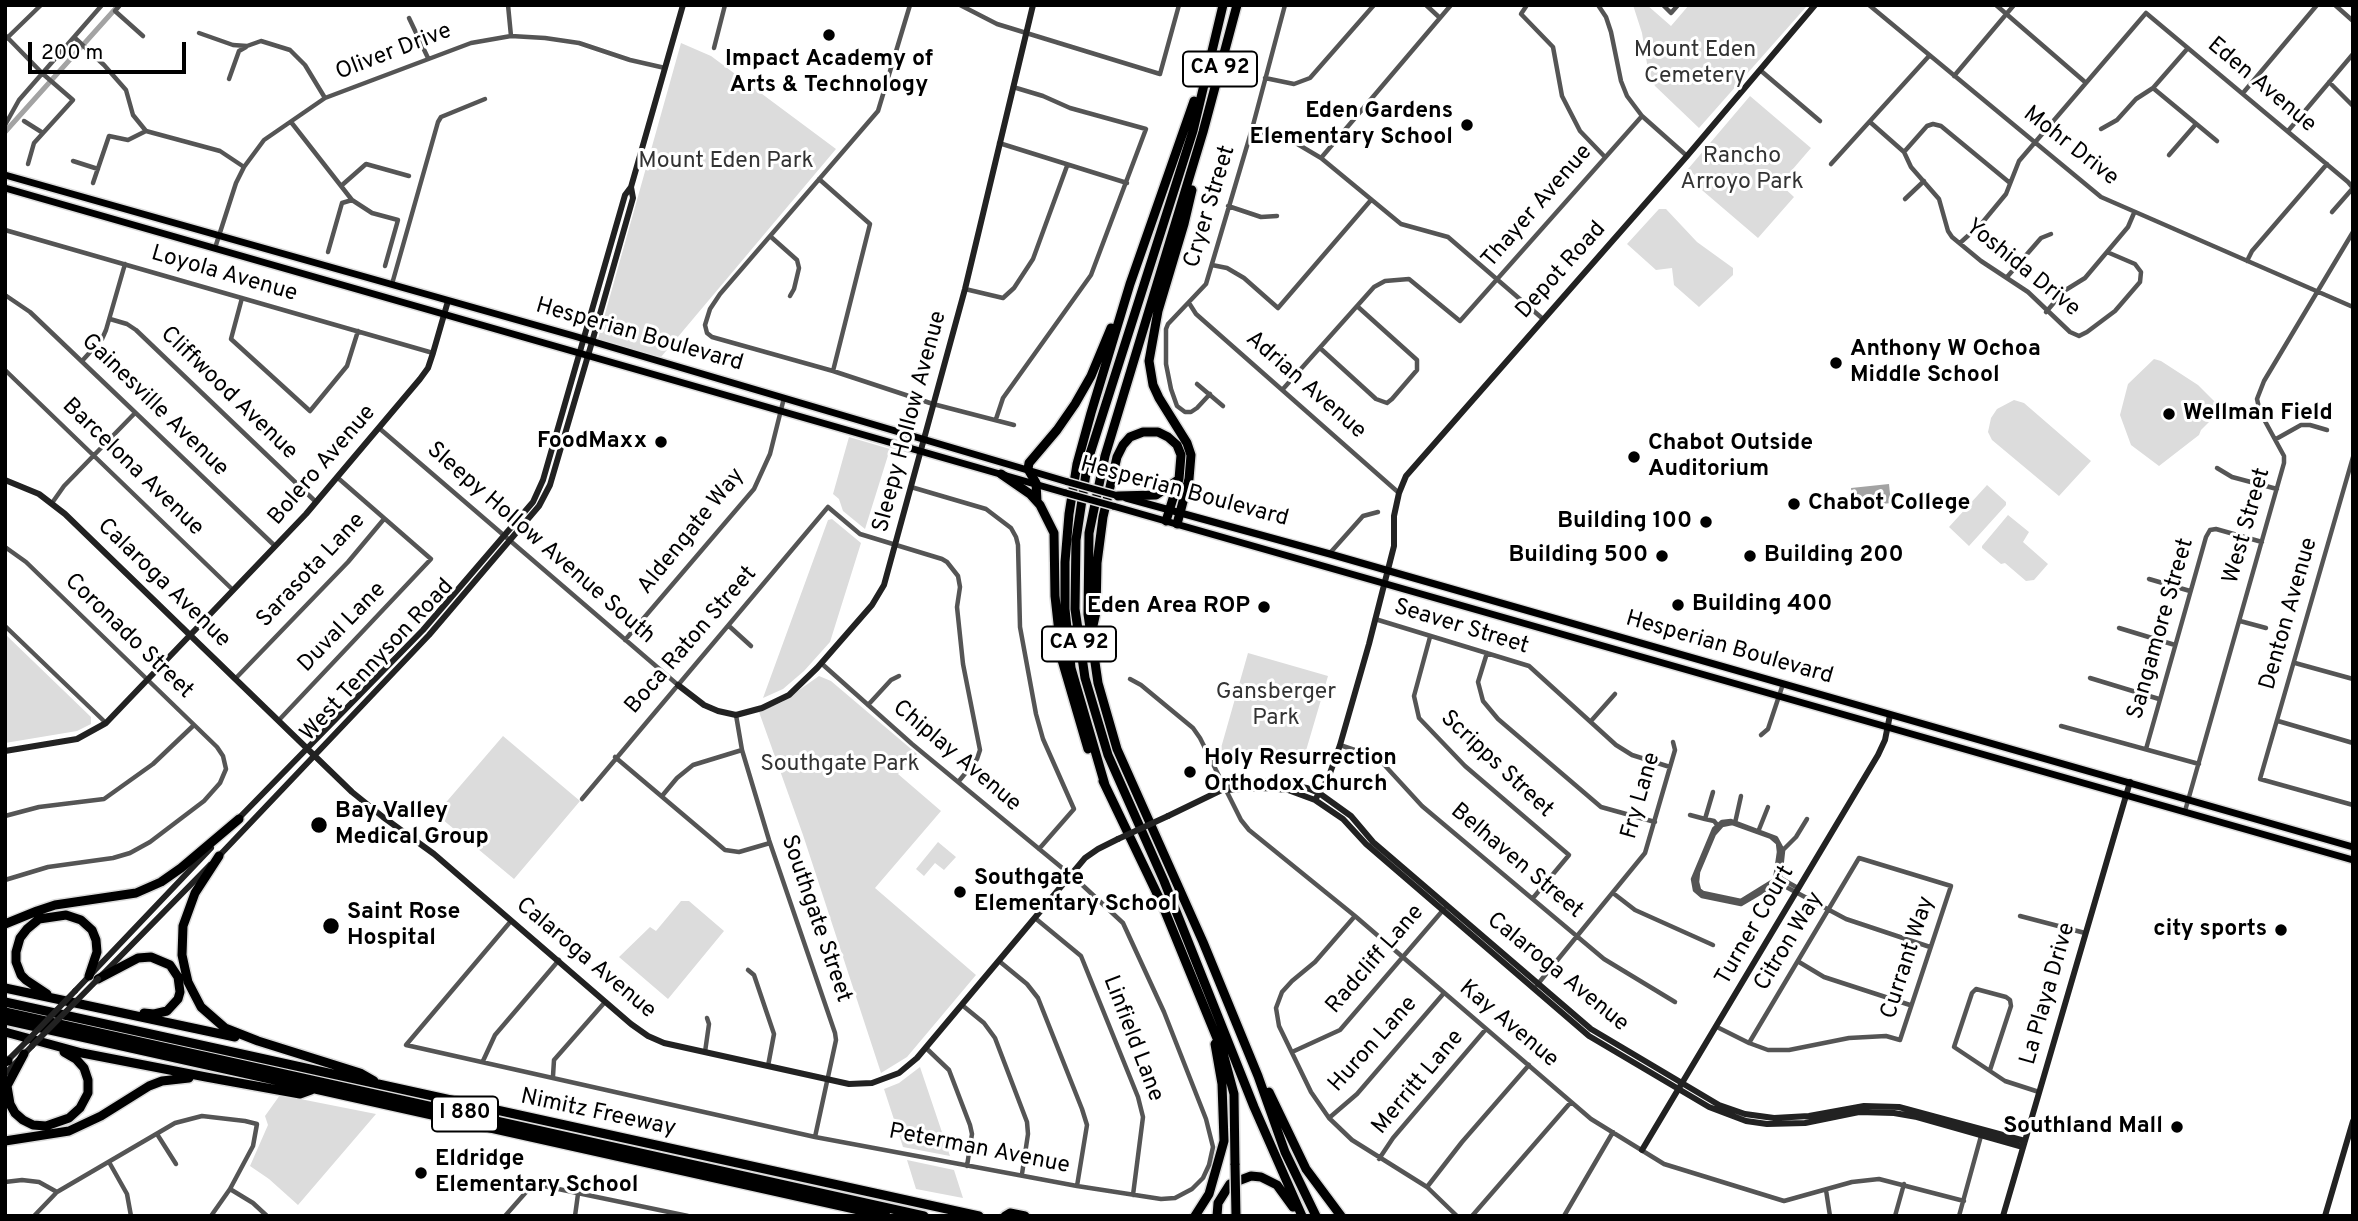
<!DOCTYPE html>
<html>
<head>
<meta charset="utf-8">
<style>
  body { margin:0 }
  #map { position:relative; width:2358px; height:1221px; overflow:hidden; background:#fff; font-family:Overpass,sans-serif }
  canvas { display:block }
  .frame { position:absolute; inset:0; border:7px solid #000; pointer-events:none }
  .scale { position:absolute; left:28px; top:42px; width:158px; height:32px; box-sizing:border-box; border:4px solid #000; border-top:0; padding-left:9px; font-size:21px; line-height:24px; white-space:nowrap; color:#000; -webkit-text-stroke:5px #fff; paint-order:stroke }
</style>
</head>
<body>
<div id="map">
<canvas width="2358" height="1221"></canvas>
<div class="frame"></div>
<div class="scale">200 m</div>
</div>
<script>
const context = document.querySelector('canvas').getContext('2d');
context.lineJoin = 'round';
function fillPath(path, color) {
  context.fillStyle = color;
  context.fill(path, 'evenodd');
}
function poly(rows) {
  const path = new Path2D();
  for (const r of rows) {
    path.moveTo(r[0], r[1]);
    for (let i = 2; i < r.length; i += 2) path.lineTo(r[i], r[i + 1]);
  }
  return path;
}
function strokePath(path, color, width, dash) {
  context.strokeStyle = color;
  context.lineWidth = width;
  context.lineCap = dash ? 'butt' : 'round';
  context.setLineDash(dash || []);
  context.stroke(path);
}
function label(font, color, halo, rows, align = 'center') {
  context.font = font + ' Overpass,sans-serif';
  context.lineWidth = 6;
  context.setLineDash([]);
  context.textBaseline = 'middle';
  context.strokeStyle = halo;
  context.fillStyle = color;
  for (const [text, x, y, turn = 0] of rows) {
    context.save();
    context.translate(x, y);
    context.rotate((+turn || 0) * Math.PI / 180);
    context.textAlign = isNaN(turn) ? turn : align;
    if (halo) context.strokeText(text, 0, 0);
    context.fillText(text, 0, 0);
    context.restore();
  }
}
fillPath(poly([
  [1633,5,1647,5,1671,26,1689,5,1804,5,1806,7,1699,128,1655,86,1648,70,1642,33],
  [681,43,711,56,836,149,661,357,598,339],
  [1750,96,1811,148,1780,184,1794,197,1758,238,1696,185,1700,180,1688,169],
  [1659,209,1666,209,1697,242,1733,268,1733,275,1699,307,1674,285,1672,268,1656,270,1627,244],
  [2154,359,2161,361,2198,385,2220,407,2219,412,2201,430,2199,435,2159,466,2131,445,2120,415,2128,384],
  [2014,400,2024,403,2091,461,2059,496,1992,440,1988,432,1991,418,1997,409],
  [849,437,890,449,865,529,843,511,839,499,833,494],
  [1987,485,2006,502,2006,505,1969,546,1949,527],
  [2008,515,2029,532,2023,542,2048,564,2034,580,2026,581,2005,563,2001,564,1982,548,1982,546],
  [832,519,861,543,830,642,804,671,783,689,763,698,828,520],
  [5,634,91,717,91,724,77,731,5,743],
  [1248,653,1328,676,1305,754,1253,749,1219,755],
  [819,676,831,681,917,754,898,774,941,811,875,888,976,975,907,1057,881,1073,803,835,759,712,782,702],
  [503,736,580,801,514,879,436,814],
  [938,842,956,857,944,870,935,863,924,876,916,869],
  [681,901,689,901,724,931,668,999,619,957,650,927,656,931],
  [920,1067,950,1156,903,1147,884,1089,899,1083],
  [280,1095,376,1114,298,1205,269,1179,250,1166,268,1125,265,1116],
  [907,1160,954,1170,963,1198,916,1189]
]), '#dcdcdc');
fillPath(poly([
  [1889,484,1891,503,1853,507,1851,488]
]), '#a3a3a3');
strokePath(poly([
  [5,132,117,7]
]), '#a3a3a3', 5);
const primary = poly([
  [5,175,574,336,1068,482],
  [5,188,1066,493],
  [1126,498,1330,554,2353,847],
  [1113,506,2353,860]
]);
const highway = poly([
  [1223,5,1193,131,1088,460,1076,540,1075,609,1085,678,1108,755,1164,881,1254,1107,1302,1216],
  [1237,5,1203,132,1105,456,1089,533,1088,614,1098,683,1117,749,1203,942,1258,1076,1285,1152,1316,1216],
  [1001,474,1030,494,1040,505,1054,533,1055,596,1062,660,1088,749],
  [1118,496,1156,495,1178,480],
  [1037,501,1036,483,1028,469,1029,463,1057,430,1075,404,1091,376,1111,328],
  [1177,524,1189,479,1191,455,1187,443,1159,398,1153,385,1149,361,1158,311,1184,224,1192,190],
  [1092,630,1096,612,1097,563,1103,517,1117,457,1123,445,1130,437,1143,432,1158,432,1168,437,1177,445,1181,455,1179,479,1166,521],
  [1103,781,1162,904,1223,1053,1234,1094,1235,1165],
  [1105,785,1071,668,1065,609,1065,562,1069,514,1077,464,1091,413,1130,284,1194,101],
  [219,856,195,893,183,926,182,955,185,969,188,982,201,1007,225,1028,258,1041,360,1073,374,1081],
  [5,924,37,911,55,905,136,893,161,882,181,868,239,819],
  [98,979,138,958,151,957,170,965,178,977,180,992,178,999,167,1011,154,1014,144,1013],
  [5,988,235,1037],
  [47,994,26,980,21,975,16,962,16,952,20,938,27,929,39,919,66,915,81,920,92,930,96,940,97,952,89,976],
  [5,1002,979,1216],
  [5,1012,924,1216],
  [5,1020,886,1216],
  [5,1032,82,1053,206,1077,300,1094,311,1090],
  [24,1054,7,1086,10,1104,15,1113,23,1120,33,1125,46,1126,69,1118,80,1108,88,1093,88,1080,84,1068,76,1059,64,1052],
  [5,1062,8,1061],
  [1269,1092,1306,1169,1341,1216],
  [5,1141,69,1131,101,1116,149,1086,162,1081,189,1078],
  [1005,1216,1010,1213,1025,1216],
  [1195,1216,1209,1194,1224,1141,1222,1084,1215,1044],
  [1217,1216,1218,1203,1230,1184,1251,1176,1261,1177,1277,1185,1293,1207]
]);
strokePath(primary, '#dbdbdb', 10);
strokePath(highway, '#dbdbdb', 12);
strokePath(poly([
  [120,5,115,11,143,36],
  [508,5,511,36],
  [910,5,878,111,720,294,710,309,705,325,707,333,712,337,833,371,933,404,1014,425],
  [960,5,997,24,1160,74,1179,5],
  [1426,5,1440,18],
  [1527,5,1521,14,1553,47,1562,96,1580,131,1605,157],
  [1598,5,1606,17,1611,32,1621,81,1627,96,1642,116,1687,156],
  [1663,5,1671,13,1678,5],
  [1869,5,2101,197,2353,307],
  [1996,5,2085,82],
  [2335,5,2353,21],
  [409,18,428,58],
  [199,33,233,45,247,46,261,41,290,50,305,65,325,98],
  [5,35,43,74,73,100,34,143,28,164],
  [75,38,104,65,126,90,133,115,146,131],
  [6,39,41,5],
  [714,48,725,5],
  [1760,70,1820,121],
  [1954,76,2014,5],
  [1265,78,1294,84,1310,78,1374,5],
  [229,79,239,51,246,47],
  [2329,82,2353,106],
  [2153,88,2217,141],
  [2243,93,2317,5],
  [24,121,43,133],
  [291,122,352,200,372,213,398,220,385,266],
  [1870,122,1904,152,1911,167,1939,199,1948,231,1952,237,1981,261,2028,292,2070,332,2079,336,2087,332,2115,311,2140,282,2141,272,2135,264,2107,252],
  [5,125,19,100,102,5],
  [1252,129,1294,142,1321,158,1401,224,1448,237,1543,319],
  [2101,129,2117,120,2136,99,2153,88,2188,48],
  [146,131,220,151,244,167],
  [2288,131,2353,54],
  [999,143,1127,183],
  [1904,152,1927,126,1933,124,1941,126,2010,183],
  [2169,155,2196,124],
  [1321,158,1451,5],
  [73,161,98,169],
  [1831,164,1929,56],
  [819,179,870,224,833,371],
  [93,183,109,136,128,140,146,131],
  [341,186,366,164,409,176],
  [1905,199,1924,181],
  [1228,206,1261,217,1277,216],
  [5,230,433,353],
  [770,236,797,260,799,268,794,289,790,296],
  [1960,243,1982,223,2006,194,2019,161,2146,13,2348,182,2353,188,2332,212],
  [215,248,236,183,244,167,264,140,325,98,471,43,511,36,545,38,579,43,630,60,665,68],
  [328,252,342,203,352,200],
  [2247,261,2252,251,2327,164],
  [1212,265,1227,268,1244,278,1278,308,1371,200],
  [2007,277,2041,238,2051,234],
  [392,284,438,122,441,117,485,99],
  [965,289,1003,298,1014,288,1033,259,1067,166],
  [5,295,30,312,275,546],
  [242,298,231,339,310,411,347,366,358,331],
  [1189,303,1196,314,1399,493],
  [2046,312,2064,291,2085,278,2128,227,2134,213],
  [110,319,127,324,136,330,316,502],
  [1320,348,1376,399,1387,403,1392,399,1417,370,1417,360,1357,306],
  [82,361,102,339,106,330,125,264],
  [5,370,233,590],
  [1197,384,1223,406],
  [1283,389,1374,287,1385,281,1409,279,1460,321,1642,116],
  [1210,394,1197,408,1191,412,1185,412,1177,406,1171,389,1166,364,1166,329,1168,324,1206,284,1252,129,1285,5],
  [996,419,1003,398,1091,275,1146,129,1070,108,1043,96,1013,87],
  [379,428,678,685],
  [2276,439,2301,425,2310,425,2327,430],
  [2353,457,2260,779,2353,805],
  [2217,468,2232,477,2277,489],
  [911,487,986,509,1011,528,1016,537,1018,545,1020,627,1036,714,1043,739,1074,809,1039,849],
  [52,503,64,486,135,413],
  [5,547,26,562,217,747,223,756,226,769,220,783,204,801,150,842,130,853,113,858,48,867,5,880],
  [1330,553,1363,516,1378,512],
  [2149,579,2190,591],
  [1375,619,1529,666,1616,745,1632,755,1670,767],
  [2240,621,2266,628],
  [5,626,106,723],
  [729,626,751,646],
  [2119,628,2175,645],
  [1430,637,1414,696,1419,718,1465,766,1569,855,1533,898],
  [625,640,754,489,770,454,784,398],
  [1487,653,1478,682,1483,701,1498,719,1601,807,1655,822],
  [2295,663,2353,679],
  [236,678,348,562,384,519],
  [2090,678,2159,699],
  [1130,679,1141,685,1193,728,1200,738,1241,820,1249,830,1355,916,1591,1119,1664,1164,1784,1201,1852,1182,1879,1179,1964,1201],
  [868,705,891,680,899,676],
  [736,715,742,750,769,840,835,1033,836,1040,815,1137],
  [279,720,431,559,338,478],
  [1591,721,1615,694],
  [2278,721,2353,743],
  [2061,726,2199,764],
  [1761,735,1768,729,1783,684],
  [1340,745,1378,758,1422,806,1604,959,1675,1002],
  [2146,749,2206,537,2210,530,2216,529,2262,542],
  [615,757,725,850,739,852,770,843],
  [662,796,677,778,693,765,742,750],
  [582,799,828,507,860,534,942,559,947,562,958,576,960,587,957,607,963,664,980,750,977,759,959,781],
  [2185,811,2284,463,2284,456,2260,412,2257,399,2264,381,2353,232],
  [1690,815,1705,819,1713,792],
  [5,816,39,807,104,799,153,764,194,725],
  [1705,819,1714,821,1719,827],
  [1732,823,1771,837,1778,843,1779,852,1775,880,1741,901,1703,893,1699,890,1697,882,1698,872,1714,834,1722,825,1732,823],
  [1735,823,1741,796],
  [1758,832,1768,807],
  [1782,851,1796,837,1807,819],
  [1780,877,1775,884,1741,904,1702,896,1695,890,1693,879,1714,829,1722,822,1731,821,1776,838,1783,851,1780,878,1798,888],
  [1775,881,1846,919,1930,947],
  [1613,893,1635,910,1713,945],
  [1355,916,1315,962,1292,981,1282,992,1276,1008,1279,1026,1311,1092,1329,1118,1352,1140,1427,1187,1457,1216],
  [2020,916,2085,933],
  [1035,918,1081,956,1138,1097,1143,1117,1133,1195],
  [511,921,406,1045,815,1137,1077,1186,1161,1199,1175,1198,1192,1189,1203,1178,1209,1165,1213,1147,1206,1119,1164,1012,1123,923,1078,881,912,744,821,663],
  [999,961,1027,984,1038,998,1082,1109,1087,1125,1077,1186],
  [1799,962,1824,977,1910,1005],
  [748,970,754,975,774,1034,768,1066],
  [1537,985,1645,853,1675,750,1673,742],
  [962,1005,984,1023,995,1038,1027,1122,1028,1134,1022,1174],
  [1717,1027,1749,1043,1768,1050,1789,1050,1849,1038,1886,1036,1900,1040,1951,886,1859,858,1749,1043],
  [926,1048,949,1070,970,1125,972,1134,967,1166],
  [705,1052,709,1024,707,1018],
  [1292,1052,1340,1030,1444,909],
  [483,1061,495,1035,559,960],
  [1990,1070,2011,1006,2010,1000,2006,997,1976,989,1972,993,1954,1047,2005,1081,2039,1092],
  [553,1076,554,1060,605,1002],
  [1329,1118,1357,1094,1444,993],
  [157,1134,176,1164],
  [1379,1159,1393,1138,1486,1029],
  [109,1162,127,1194,131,1216],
  [5,1182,22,1180,39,1182,57,1192],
  [1427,1187,1462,1142,1529,1065],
  [230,1189,253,1203,267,1216],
  [1826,1190,1830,1216],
  [34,1216,57,1192,175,1123,202,1116,245,1121,257,1124,253,1146,230,1189,211,1216],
  [505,1216,527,1191,539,1185,688,1216],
  [575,1216,578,1194],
  [1472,1216,1571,1102],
  [1564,1216,1613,1132],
  [1895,1216,1904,1184],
  [1959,1216,1981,1136]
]), '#555', 4.5);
strokePath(poly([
  [5,480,39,494,65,514,352,792,383,817,434,854,631,1024,648,1036,664,1043,849,1084,872,1083,899,1073,917,1058,1085,858,1098,849,1118,839],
  [678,685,704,705,718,711,736,715,762,708,789,695,817,668,872,605,884,585,965,289,1033,5],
  [5,751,77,739,106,723,306,514,420,379,428,368,433,353,448,301],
  [1225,790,1264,788,1288,790,1315,800,1343,819,1366,844,1589,1036,1709,1107,1746,1121,1767,1124,1805,1123,1859,1112,1894,1113,1917,1117,2023,1147],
  [1315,800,1329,776,1340,745,1369,644,1394,546,1394,516,1399,493,1406,476,1687,156,1815,5],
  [1168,816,1232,785,1242,783,1264,781,1307,788,1319,793,1351,816,1373,842,1591,1029,1719,1105,1745,1114,1774,1118,1809,1116,1864,1106,1899,1107,2025,1141],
  [238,819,423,630,533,502,543,480,625,195,631,187,683,5],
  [217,858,429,635,539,506,550,485,592,342,633,198,631,187],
  [102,975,210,865],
  [75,991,211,848],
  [6,1062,27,1041],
  [5,1074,32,1046],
  [1642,1150,1878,755,1885,740,1890,715],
  [2003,1216,2130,782],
  [2325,1216,2353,1121]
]), '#222', 6);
strokePath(primary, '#000', 7);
strokePath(highway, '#000', 9);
const primaryBridge = poly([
  [1068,482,1115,495],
  [1066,493,1113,506]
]);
const highwayBridge = poly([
  [1235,1165,1236,1216]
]);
strokePath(primaryBridge, '#dbdbdb', 10, []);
strokePath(highwayBridge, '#dbdbdb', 12, []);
strokePath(poly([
  [1118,839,1168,816],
  [27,1041,75,991],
  [32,1046,98,979]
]), '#222', 6);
strokePath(primaryBridge, '#000', 7);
strokePath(highwayBridge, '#000', 9);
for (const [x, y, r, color] of [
  [829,35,7,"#000"],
  [1467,125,7,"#000"],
  [1836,363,7,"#000"],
  [2169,414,7,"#000"],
  [661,442,7,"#000"],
  [1634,457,7,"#000"],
  [1794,504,7,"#000"],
  [1706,522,7,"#000"],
  [1662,556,7,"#000"],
  [1750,556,7,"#000"],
  [1678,605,7,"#000"],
  [1264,607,7,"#000"],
  [1190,772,7,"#000"],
  [319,825,9,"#000"],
  [960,892,7,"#000"],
  [331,926,9,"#000"],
  [2281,930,7,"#000"],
  [2177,1127,7,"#000"],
  [421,1173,7,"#000"]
]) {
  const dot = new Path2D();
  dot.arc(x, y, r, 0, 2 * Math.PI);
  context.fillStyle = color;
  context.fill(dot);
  strokePath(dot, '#fff', 2.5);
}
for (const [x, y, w] of [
  [1220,69,74],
  [1079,644,74],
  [465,1114,66]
]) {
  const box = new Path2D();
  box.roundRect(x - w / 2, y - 17.5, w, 35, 5);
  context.fillStyle = '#fff';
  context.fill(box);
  strokePath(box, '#000', 2);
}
label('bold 21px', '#000', null, [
  ["CA 92",1220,69],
  ["CA 92",1079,644],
  ["I 880",465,1114]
]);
label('23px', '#333', '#fff', [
  ["Mount Eden",1695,51],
  ["Cemetery",1695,77],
  ["Rancho",1742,157],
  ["Arroyo Park",1742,183],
  ["Mount Eden Park",726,162],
  ["Gansberger",1276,693],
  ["Park",1276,719],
  ["Southgate Park",840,765]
]);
label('23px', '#000', '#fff', [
  ["Oliver Drive",394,53,-21],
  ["Eden Avenue",2261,86,40],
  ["Mohr Drive",2070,147,38],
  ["Cryer Street",1211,207,-73],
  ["Thayer Avenue",1538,207,-49],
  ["Yoshida Drive",2022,269,39],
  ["Depot Road",1562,271,-48],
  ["Loyola Avenue",224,275,16],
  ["Hesperian Boulevard",639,336,16],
  ["Adrian Avenue",1305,386,41],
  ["Cliffwood Avenue",228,394,44],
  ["Gainesville Avenue",154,406,44],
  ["Sleepy Hollow Avenue",911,422,-75],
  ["Bolero Avenue",323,466,-49],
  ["Barcelona Avenue",132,468,44],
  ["Hesperian Boulevard",1184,493,15],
  ["West Street",2248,526,-74],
  ["Aldengate Way",692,532,-51],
  ["Sleepy Hollow Avenue South",540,544,41],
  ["Sarasota Lane",312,571,-47],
  ["Calaroga Avenue",163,584,44],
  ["Denton Avenue",2290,614,-74],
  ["Duval Lane",343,628,-46],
  ["Seaver Street",1461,628,17],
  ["Sangamore Street",2162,629,-74],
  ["Coronado Street",128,637,44],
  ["Boca Raton Street",692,641,-49],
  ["Hesperian Boulevard",1729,649,16],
  ["West Tennyson Road",378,661,-47],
  ["Chiplay Avenue",956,757,40],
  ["Scripps Street",1496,765,43],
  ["Fry Lane",1642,796,-74],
  ["Belhaven Street",1516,862,40],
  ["Southgate Street",815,919,71],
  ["Turner Court",1756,926,-60],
  ["Citron Way",1790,942,-59],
  ["Currant Way",1909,958,-72],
  ["Calaroga Avenue",585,959,40],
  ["Radcliff Lane",1376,960,-49],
  ["Calaroga Avenue",1557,973,39],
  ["La Playa Drive",2049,994,-74],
  ["Kay Avenue",1508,1025,40],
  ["Linfield Lane",1132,1039,69],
  ["Huron Lane",1374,1045,-48],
  ["Merritt Lane",1419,1083,-50],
  ["Nimitz Freeway",598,1114,12],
  ["Peterman Avenue",979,1150,11]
]);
label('bold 23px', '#000', '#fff', [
  ["Impact Academy of",829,60,"center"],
  ["Arts & Technology",829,86,"center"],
  ["Eden Gardens",1453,112,"right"],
  ["Elementary School",1453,138,"right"],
  ["Anthony W Ochoa",1850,350],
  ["Middle School",1850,376],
  ["Wellman Field",2183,414],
  ["FoodMaxx",647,442,"right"],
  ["Chabot Outside",1648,444],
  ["Auditorium",1648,470],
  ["Chabot College",1808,504],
  ["Building 100",1692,522,"right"],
  ["Building 500",1648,556,"right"],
  ["Building 200",1764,556],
  ["Building 400",1692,605],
  ["Eden Area ROP",1250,607,"right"],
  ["Holy Resurrection",1204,759],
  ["Orthodox Church",1204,785],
  ["Bay Valley",335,812],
  ["Medical Group",335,838],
  ["Southgate",974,879],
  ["Elementary School",974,905],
  ["Saint Rose",347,913],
  ["Hospital",347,939],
  ["city sports",2267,930,"right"],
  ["Southland Mall",2163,1127,"right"],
  ["Eldridge",435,1160],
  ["Elementary School",435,1186]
], 'left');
</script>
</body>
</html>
